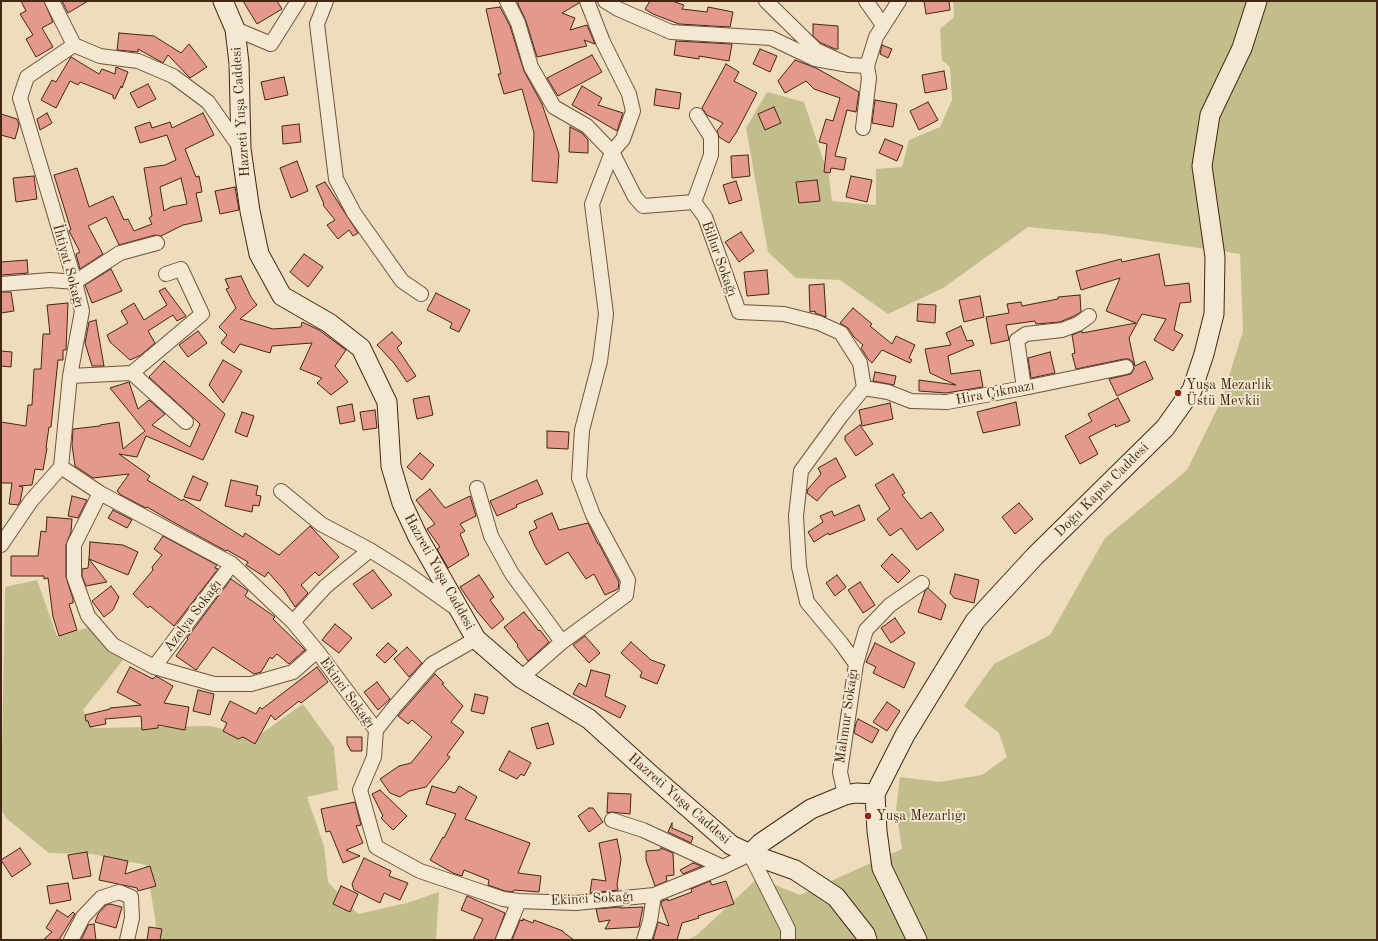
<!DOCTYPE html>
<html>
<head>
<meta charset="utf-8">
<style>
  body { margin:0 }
  #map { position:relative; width:1378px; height:941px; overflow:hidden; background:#efdcbc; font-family:"Old Standard TT",serif }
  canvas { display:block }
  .frame { position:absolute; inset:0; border:2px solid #432712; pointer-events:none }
</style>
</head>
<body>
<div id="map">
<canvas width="1378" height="941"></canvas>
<div class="frame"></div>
</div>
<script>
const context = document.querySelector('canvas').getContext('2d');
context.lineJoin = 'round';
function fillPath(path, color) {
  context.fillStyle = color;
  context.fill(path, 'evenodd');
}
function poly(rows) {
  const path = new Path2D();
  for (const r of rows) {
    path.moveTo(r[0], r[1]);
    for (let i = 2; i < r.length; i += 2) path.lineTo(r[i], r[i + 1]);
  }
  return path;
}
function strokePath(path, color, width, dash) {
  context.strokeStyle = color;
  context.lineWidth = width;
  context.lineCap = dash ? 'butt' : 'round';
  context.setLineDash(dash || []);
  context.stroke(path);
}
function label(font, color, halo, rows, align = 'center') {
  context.font = font + ' "Old Standard TT",serif';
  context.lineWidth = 3.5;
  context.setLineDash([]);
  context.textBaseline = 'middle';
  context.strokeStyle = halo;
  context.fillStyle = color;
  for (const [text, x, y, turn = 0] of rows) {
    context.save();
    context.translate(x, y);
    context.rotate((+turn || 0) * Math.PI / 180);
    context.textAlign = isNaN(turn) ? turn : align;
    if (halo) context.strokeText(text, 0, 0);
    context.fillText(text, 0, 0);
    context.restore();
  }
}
fillPath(poly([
  [953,1,1377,1,1377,940,687,940,697,935,758,878,800,895,902,849,896,809,900,777,939,782,982,775,1007,757,999,733,964,706,994,664,1050,635,1105,538,1187,470,1222,399,1243,331,1240,254,1103,234,1028,227,943,288,888,314,840,280,796,278,768,252,746,128,767,92,804,102,829,177,832,201,876,205,876,169,902,167,909,140,940,127,952,100,950,67,942,60,940,29,954,17],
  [37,580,57,636,94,626,123,660,83,710,93,728,211,726,255,738,303,704,334,747,338,790,307,797,324,846,328,882,358,914,407,903,439,892,436,940,157,940,155,917,146,865,92,854,49,853,6,818,1,809,5,587]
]), '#c1be8b');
const building = poly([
  [21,1,44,1,53,22,42,28,53,47,36,57,26,39,33,35,20,14,26,11,21,1],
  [62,1,88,1,68,13,62,1],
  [243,1,277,1,282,9,257,24,243,1],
  [518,1,579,1,579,3,562,13,575,18,570,30,587,25,595,44,584,40,587,46,537,57,526,21,518,4,518,1],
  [650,1,672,1,684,5,682,9,707,12,708,7,733,12,730,27,679,24,653,14,645,9,650,1],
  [924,1,949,1,950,10,926,14,924,1],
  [500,7,510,26,524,71,542,104,559,154,557,183,532,181,534,133,522,89,504,94,498,74,501,74,486,9,500,7],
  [813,24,838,26,838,49,835,49,821,43,813,36,813,24],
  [119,33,154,36,181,53,189,44,207,67,190,78,168,55,163,63,138,49,138,52,117,50,119,33],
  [676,41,732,44,729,61,699,56,699,59,674,55,676,41],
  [882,45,892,49,888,58,880,54,882,45],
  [760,49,777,56,770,72,753,64,760,49],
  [592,55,602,72,558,96,547,78,592,55],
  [71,57,99,74,102,69,115,74,116,67,128,72,122,88,121,86,115,99,113,98,113,95,80,82,78,85,70,81,56,108,41,100,52,80,56,82,71,57],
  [795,60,816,68,859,92,856,112,847,110,835,156,846,158,844,170,831,168,830,173,824,172,827,144,819,142,826,119,833,121,840,98,814,89,806,81,785,93,778,81,795,60],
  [726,64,739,72,734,81,757,93,736,133,729,143,719,137,717,131,723,123,707,115,702,108,726,64],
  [944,71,947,89,925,93,922,75,944,71],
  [284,77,288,95,265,100,261,82,284,77],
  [148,84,156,99,138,108,130,93,148,84],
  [582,86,602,98,598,105,623,113,617,131,572,105,582,86],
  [656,89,681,93,679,109,654,105,656,89],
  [875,100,897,104,893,127,872,123,875,100],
  [928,102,938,120,919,130,910,111,928,102],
  [774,107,781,123,765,130,758,114,774,107],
  [47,113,52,123,40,130,37,119,47,113],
  [203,113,214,135,185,149,196,177,199,176,202,192,196,193,202,221,183,225,161,236,155,235,119,245,106,217,88,226,103,254,80,269,76,254,80,252,69,231,71,230,54,175,77,168,89,207,113,196,124,220,128,219,134,231,152,224,149,218,152,216,144,168,165,165,176,160,167,135,140,143,135,127,150,122,152,128,170,122,172,128,203,113],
  [181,178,187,204,171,207,164,211,160,187,181,178],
  [1,114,17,119,19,125,15,139,1,135,1,114],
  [299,124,301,142,283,144,282,126,299,124],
  [570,127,582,133,588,140,588,153,569,152,570,127],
  [885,139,903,146,897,161,879,153,885,139],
  [748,155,750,176,732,178,731,156,748,155],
  [297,161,308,191,291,198,280,168,297,161],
  [34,176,37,199,16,202,13,178,34,176],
  [851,176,872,180,867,202,846,197,851,176],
  [817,180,820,201,799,203,796,182,817,180],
  [736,181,742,200,729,204,723,185,736,181],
  [325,182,358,233,353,236,349,230,338,239,327,225,335,220,323,205,324,204,316,186,325,182],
  [235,187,239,210,220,214,215,191,235,187],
  [741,232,754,251,739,262,725,242,741,232],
  [304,254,323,267,308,287,290,272,304,254],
  [1159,254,1165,286,1189,283,1191,302,1180,303,1174,330,1183,335,1173,351,1154,340,1166,319,1142,314,1129,338,1135,366,1145,361,1153,379,1117,396,1109,379,1131,374,1134,369,1133,362,1129,359,1124,359,1076,369,1072,354,1075,353,1072,335,1082,331,1082,333,1136,323,1106,311,1120,278,1081,290,1076,271,1121,259,1122,262,1159,254],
  [27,260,28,273,1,275,1,262,27,260],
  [111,269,122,291,92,303,85,285,111,269],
  [767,270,769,294,747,296,744,272,767,270],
  [241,276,251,297,257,305,240,319,273,329,301,327,302,322,319,330,346,350,335,366,348,382,331,395,317,383,322,378,300,369,312,343,272,346,270,353,240,344,234,353,221,343,227,335,219,327,236,308,226,289,229,288,225,279,241,276],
  [824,284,826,317,815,313,815,311,810,312,809,285,824,284],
  [165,288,186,316,177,321,173,315,148,331,155,343,141,355,130,360,110,342,107,335,128,323,121,311,134,303,144,320,167,305,159,291,165,288],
  [1,292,11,292,14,311,1,313,1,292],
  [436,293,470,310,459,332,450,328,452,323,427,310,436,293],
  [1080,295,1081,312,1074,316,1060,322,1036,324,1035,321,1006,325,1009,340,991,344,986,317,1009,313,1007,304,1021,302,1022,306,1058,299,1058,297,1080,295],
  [980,296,984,317,964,322,959,300,980,296],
  [68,303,66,350,63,350,63,360,58,360,51,427,49,427,46,448,47,448,43,470,35,469,32,485,19,486,23,487,20,502,18,505,9,504,12,483,1,483,1,422,26,426,28,405,32,405,34,369,41,369,43,334,50,334,47,305,68,303],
  [918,304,936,305,935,323,917,321,918,304],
  [853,308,872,324,870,326,892,344,896,336,915,345,909,358,912,360,910,363,882,350,872,363,868,359,861,348,863,345,854,337,848,328,840,323,853,308],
  [96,320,104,366,92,366,85,343,89,322,96,320],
  [961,326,967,341,972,340,974,345,948,356,951,374,980,370,983,387,946,393,919,391,919,380,956,385,930,373,925,349,951,345,946,333,961,326],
  [198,331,207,343,188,357,179,345,198,331],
  [392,332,402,343,397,348,416,376,407,382,394,363,377,345,392,332],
  [1,351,12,352,11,367,1,366,1,351],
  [1050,352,1055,373,1031,378,1028,358,1050,352],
  [223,360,242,371,223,403,209,385,223,360],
  [164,361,225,414,203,460,146,436,137,457,119,454,150,476,147,480,182,501,183,499,243,537,245,533,279,555,310,526,339,557,319,576,315,572,301,585,308,593,295,607,284,590,268,572,265,577,246,565,248,562,227,550,226,551,173,522,147,507,146,508,121,495,117,491,129,474,93,478,75,466,72,445,73,429,100,426,100,425,119,422,123,449,145,431,110,388,129,382,138,409,149,400,165,414,152,425,190,447,200,424,149,377,164,361],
  [875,372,896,376,894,385,873,381,875,372],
  [429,396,433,415,417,419,413,399,429,396],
  [1118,398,1130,421,1116,427,1115,424,1089,437,1098,454,1080,464,1065,436,1092,421,1088,414,1118,398],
  [1016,402,1020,425,983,433,977,412,1016,402],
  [890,403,893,419,862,426,859,410,890,403],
  [352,404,355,421,340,424,337,407,352,404],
  [375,410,377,428,363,430,360,412,375,410],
  [242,412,254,416,247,437,235,432,242,412],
  [860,425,873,444,856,456,845,440,845,436,860,425],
  [547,431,569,432,568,449,547,448,547,431],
  [420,453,434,465,422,480,407,467,420,453],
  [836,458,846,477,829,487,817,501,807,493,808,489,821,474,818,468,836,458],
  [893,474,905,493,902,495,921,519,931,512,944,530,917,550,901,528,890,536,877,519,890,509,875,485,893,474],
  [193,476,208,483,200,501,184,497,193,476],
  [231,480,258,486,256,495,261,496,259,506,253,505,252,512,225,506,231,480],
  [537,480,543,494,516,505,517,507,497,516,490,501,537,480],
  [430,489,445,508,470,496,476,516,460,524,465,531,460,534,469,555,448,568,437,549,440,547,427,529,435,524,416,500,430,489],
  [72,496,87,500,78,518,68,516,72,496],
  [1019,503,1033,519,1015,534,1002,517,1019,503],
  [859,505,865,520,829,535,828,533,814,542,808,532,823,522,820,516,832,511,834,516,859,505],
  [113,510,132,520,127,528,108,518,113,510],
  [552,513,559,530,588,523,598,544,599,544,619,582,618,589,605,595,594,574,586,579,568,552,546,565,535,546,529,532,537,528,534,521,552,513],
  [47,517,72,519,71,532,66,545,66,577,73,599,73,603,69,604,77,630,59,636,53,617,48,578,44,579,44,576,11,576,11,556,38,556,41,531,46,532,47,517],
  [163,536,217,565,215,568,218,569,174,626,150,606,148,608,133,594,153,570,152,567,162,555,154,549,163,536],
  [90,542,123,545,138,552,128,575,89,559,90,542],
  [892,554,910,571,898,583,881,566,892,554],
  [89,559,107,582,86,586,82,576,82,569,88,568,89,559],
  [373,570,392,595,372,609,353,584,373,570],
  [955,574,979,580,974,603,954,598,950,593,955,574],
  [479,575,494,597,490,600,504,619,492,629,476,610,460,587,479,575],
  [837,575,846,587,835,596,826,583,837,575],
  [231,579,248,591,245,596,275,617,273,619,305,650,289,664,277,654,272,659,270,657,261,672,254,674,213,647,196,670,176,656,188,639,187,638,231,579],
  [860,582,875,605,863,613,848,590,860,582],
  [111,586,119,597,113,610,104,617,92,601,111,586],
  [928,588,946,605,941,620,918,612,925,591,928,588],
  [524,612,539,631,540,630,549,642,528,661,517,646,518,645,504,627,524,612],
  [895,618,905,633,891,643,881,628,895,618],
  [335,624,352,638,339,653,322,640,335,624],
  [585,636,600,653,589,663,573,645,585,636],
  [631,642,651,660,665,665,657,684,640,677,642,672,621,653,631,642],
  [388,643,397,651,385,663,376,655,388,643],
  [875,643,915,663,904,688,873,673,876,667,866,662,875,643],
  [407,647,422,663,409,677,394,659,407,647],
  [130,667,153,679,156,676,173,686,164,703,189,707,185,730,158,725,158,728,142,730,141,716,105,719,106,724,90,727,88,721,86,721,85,715,110,709,110,708,141,705,117,692,130,667],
  [317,667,328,682,301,703,299,701,275,720,271,715,255,744,243,737,238,739,223,731,227,723,221,720,230,701,256,714,260,707,262,709,317,667],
  [591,670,610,675,605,696,626,706,620,718,573,694,579,683,586,687,591,670],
  [435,674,444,683,442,684,463,706,451,722,464,732,447,755,450,757,426,787,409,791,400,797,390,793,380,779,399,766,411,763,432,737,412,720,408,724,398,716,435,674],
  [377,682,390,699,378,710,364,692,377,682],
  [198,690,214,694,210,715,193,711,198,690],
  [475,694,488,697,484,714,471,711,475,694],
  [887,702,900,711,887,731,873,722,887,702],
  [858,719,879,730,872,743,854,733,856,723,858,719],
  [548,723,554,744,537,749,531,728,548,723],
  [347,737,362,737,362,751,351,751,347,744,347,737],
  [509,751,531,763,524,776,521,774,517,779,499,770,509,751],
  [432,786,455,793,459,786,477,797,465,819,530,843,518,873,541,876,539,892,514,890,513,892,505,891,488,885,489,880,464,870,462,876,453,873,430,860,443,837,444,838,456,814,426,804,432,786],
  [380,790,407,816,393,830,381,818,383,816,372,794,380,790],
  [608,793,631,794,630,814,611,812,607,813,608,793],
  [355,802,361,825,356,826,363,843,346,850,360,856,343,863,330,831,326,832,321,809,355,802],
  [589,808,593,808,603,822,589,832,578,816,589,808],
  [672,823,672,828,693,837,691,843,668,832,672,823],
  [617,839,621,859,617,885,618,890,590,893,592,879,606,881,599,843,617,839],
  [20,848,31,864,12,877,1,860,20,848],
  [661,848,673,853,674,875,666,876,667,881,655,886,646,860,646,851,660,850,661,848],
  [87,852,91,876,73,879,68,855,87,852],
  [104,856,128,861,125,874,150,866,156,886,138,891,137,888,99,880,104,856],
  [364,858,391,871,389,876,408,883,400,900,384,893,380,903,354,890,352,884,364,858],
  [693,863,702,866,683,874,680,870,693,863],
  [710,881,712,885,726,881,734,904,698,916,699,918,682,923,677,940,653,940,658,922,669,926,661,904,662,901,668,899,668,901,692,892,691,889,710,881],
  [68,883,71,900,50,904,47,886,68,883],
  [341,886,358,894,350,912,333,904,341,886],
  [467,896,505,913,495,940,473,940,483,919,461,910,467,896],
  [110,904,122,907,116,928,95,922,98,914,106,905,110,904],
  [620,907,620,908,643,907,639,927,605,929,610,920,599,922,596,909,620,907],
  [57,910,68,917,73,912,75,914,59,940,43,940,52,932,46,928,57,910],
  [523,919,533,923,534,920,563,931,563,932,574,940,512,940,520,920,523,921,523,919],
  [94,924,96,940,82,940,82,938,88,925,94,924],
  [149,927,162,929,160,940,147,940,149,927]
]);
fillPath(building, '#e5988e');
strokePath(building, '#432712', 1);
const street = poly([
  [52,1,74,45,100,56,138,61,173,76,208,102,241,149],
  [326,1,317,24,336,179,354,213,402,281,421,294],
  [507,1,518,23,531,67,554,107,587,126,612,152,635,197,643,206,694,202,705,217,739,312,784,314,819,323,841,333,860,363,864,388],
  [605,1,618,9,671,32,771,38,815,59,849,65],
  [766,1,816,50,849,65,867,66,876,37,899,1],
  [866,1,883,25],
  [235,29,271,44,298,1],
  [863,128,869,78,867,66],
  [694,202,711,155,711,137,697,115],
  [1,284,50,280,75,282,120,253,157,243],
  [132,373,186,422],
  [70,376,132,373,202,314,181,269,166,274],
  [864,388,888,392,911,401,947,402,1024,388,1126,367],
  [1024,388,1017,340,1026,334,1062,330,1078,324,1089,316],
  [61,467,100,493,232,564,293,622,317,651,376,730,374,757,360,790,376,847,420,871,503,899,519,901,576,903,654,895,723,867,750,854,788,929,788,940],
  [477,488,491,536,512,574,562,642],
  [281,491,321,524,370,550,405,572,457,609],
  [100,493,74,545,74,577,88,616,113,645,154,667,214,684,251,684,293,672,317,651],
  [1,545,31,501,61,467,70,376,82,311,75,282,20,98,27,77,74,45],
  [293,622,326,586,370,550],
  [856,664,841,643,807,602,799,567,796,516,801,471,841,416,864,388],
  [154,667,232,564],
  [521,678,562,642,626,595,628,580,593,515,579,478,582,430,600,361,606,314,592,204,612,152,623,139,633,111,629,94,603,42,587,1],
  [376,730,396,705,432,664,476,639],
  [845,795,840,772,856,664,866,630,890,605,922,583],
  [612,820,643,830,723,867],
  [71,940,83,917,101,898,119,892,131,897,132,918,127,940],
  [503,940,519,901],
  [644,940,650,921,654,895]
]);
const secondary = poly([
  [223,1,235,29,239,63,241,149,250,211,259,254,282,296,329,323,361,348,387,402,391,466,402,503,418,537,476,639,521,678,589,719,651,775,731,845,750,854,795,870,836,897,865,934,867,940],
  [750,854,761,843,811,809,845,795,856,793,875,794],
  [917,940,882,868,877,831,875,794,905,735,975,621,1035,556,1165,428,1192,390,1204,354,1214,314,1215,257,1202,166,1210,115,1242,48,1257,1]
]);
strokePath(street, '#6e543c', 16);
strokePath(secondary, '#432712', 21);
strokePath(street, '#f5e8d3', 14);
strokePath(secondary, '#f5e8d3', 19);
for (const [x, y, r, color] of [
  [1178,393,4,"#8f2418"],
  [868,816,4,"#8f2418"]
]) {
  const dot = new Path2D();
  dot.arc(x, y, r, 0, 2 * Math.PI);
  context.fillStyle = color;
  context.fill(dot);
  strokePath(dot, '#f5e8d3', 1.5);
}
label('14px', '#432712', '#f5e8d3', [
  ["Hazreti Yuşa Caddesi",241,112,-94],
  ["Billur Sokağı",719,259,70],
  ["İhtiyat Sokağı",68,266,75],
  ["Hira Çıkmazı",995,393,-11],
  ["Doğu Kapısı Caddesi",1102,490,-45],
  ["Hazreti Yuşa Caddesi",439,572,61],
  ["Azelya Sokağı",193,616,-53],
  ["Ekinci Sokağı",347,693,54],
  ["Mahmur Sokağı",847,716,-82],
  ["Hazreti Yuşa Caddesi",679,799,41],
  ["Ekinci Sokağı",592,899,-3]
]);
label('14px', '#432712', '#f5e8d3', [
  ["Yuşa Mezarlık",1186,385],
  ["Üstü Mevkii",1186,401],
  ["Yuşa Mezarlığı",876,816]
], 'left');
</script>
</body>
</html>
